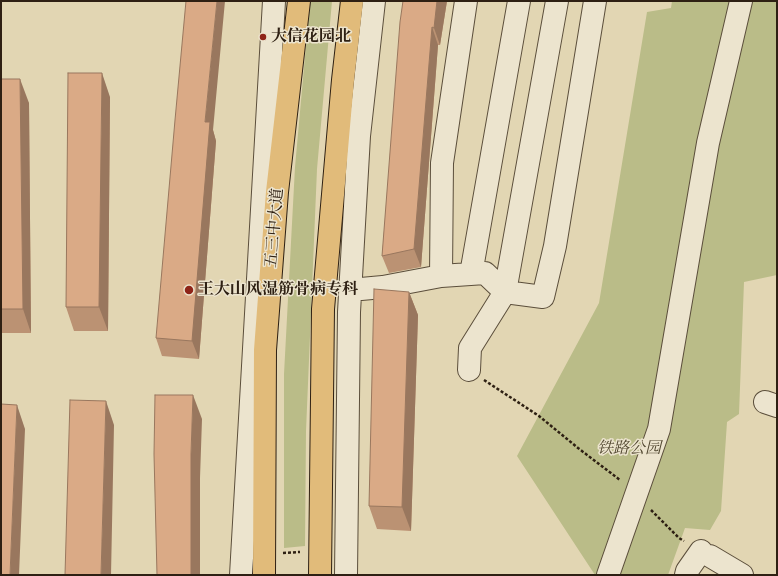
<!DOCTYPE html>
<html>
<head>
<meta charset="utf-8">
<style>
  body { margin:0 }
  #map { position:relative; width:778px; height:576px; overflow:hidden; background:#e2d6b3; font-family:"Gentium Book Plus",serif }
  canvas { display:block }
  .frame { position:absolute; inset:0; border:2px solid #2e2013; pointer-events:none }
</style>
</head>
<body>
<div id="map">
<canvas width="778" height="576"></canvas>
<div class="frame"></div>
</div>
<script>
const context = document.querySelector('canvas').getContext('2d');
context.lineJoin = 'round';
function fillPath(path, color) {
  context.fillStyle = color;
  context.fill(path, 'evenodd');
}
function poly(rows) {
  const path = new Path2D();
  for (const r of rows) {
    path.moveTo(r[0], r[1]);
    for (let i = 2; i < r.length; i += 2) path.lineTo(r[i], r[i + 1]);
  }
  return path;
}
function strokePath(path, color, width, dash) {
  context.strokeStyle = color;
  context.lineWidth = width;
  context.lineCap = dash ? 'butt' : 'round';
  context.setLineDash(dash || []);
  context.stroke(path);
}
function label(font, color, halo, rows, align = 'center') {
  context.font = font + ' "Gentium Book Plus","Noto Serif SC",serif';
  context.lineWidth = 3;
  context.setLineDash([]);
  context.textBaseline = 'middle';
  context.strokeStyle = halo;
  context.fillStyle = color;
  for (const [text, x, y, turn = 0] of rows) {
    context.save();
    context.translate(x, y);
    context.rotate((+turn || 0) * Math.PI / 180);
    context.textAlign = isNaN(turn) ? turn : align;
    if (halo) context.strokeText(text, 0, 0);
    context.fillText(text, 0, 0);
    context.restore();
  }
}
fillPath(poly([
  [310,1,332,1,317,169,306,431,305,546,284,548,284,374,295,167],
  [672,1,777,1,777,275,744,282,739,414,727,422,721,511,710,530,685,528,668,575,595,575,517,456,599,303,647,12,671,8]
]), '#babc88');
const minor = poly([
  [471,274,519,1],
  [441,276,442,163,466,1],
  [350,290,383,287,441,276,485,273,505,292,543,297,555,246,595,1],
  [469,370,470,348,505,292,557,1],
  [765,402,777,406],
  [710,556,742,575],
  [241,575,274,1],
  [346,575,349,312,359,136,374,1],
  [608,575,659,429,708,143,741,1],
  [686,575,687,571,701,551]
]);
const major = poly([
  [264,575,265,350,277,192,299,1],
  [320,575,323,309,343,80,352,1]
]);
strokePath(minor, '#5b4e3b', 24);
strokePath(major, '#2e2013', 24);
strokePath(poly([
  [484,380,539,416,578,448,620,480],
  [651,510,679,538,684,541],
  [283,553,300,552]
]), '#2e2013', 2.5, [3, 2]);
strokePath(minor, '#ece4ce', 22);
strokePath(major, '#e1bb7a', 22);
fillPath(poly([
  [403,1,447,1,440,45,438,45,421,267,389,273,382,256],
  [1,79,29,103,31,333,1,333],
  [110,97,108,331,74,331,66,307],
  [213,130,216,141,199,359,162,356,156,338],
  [409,292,418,315,411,531,377,529,369,506]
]), '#bb9273');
fillPath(poly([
  [217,1,225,1,213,130,216,141,199,359,192,341,205,122],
  [437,1,447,1,440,45,434,28],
  [432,27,438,45,421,267,414,249],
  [102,73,110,97,108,331,99,307],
  [20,79,29,103,31,333,23,309],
  [409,292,418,315,411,531,402,507],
  [193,395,202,419,200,478,200,575,191,575,191,454],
  [106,401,114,425,111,575,101,575],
  [17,405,25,429,19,575,10,575]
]), '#99775e');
const building = poly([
  [186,1,217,1,205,122,210,122,192,341,156,338,175,120,186,1],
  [403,1,437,1,434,28,432,27,414,249,382,256,400,22,403,1],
  [68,73,102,73,99,307,66,307,68,73],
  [1,79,20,79,23,309,1,309,1,79],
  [374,289,409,292,402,507,369,506,374,289],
  [155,395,193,395,191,454,191,575,157,575,154,454,155,395],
  [70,400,106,401,101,575,65,575,70,400],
  [1,404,17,405,10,575,1,575,1,404]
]);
fillPath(building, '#daaa86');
strokePath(building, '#99775e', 1);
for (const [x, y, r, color] of [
  [263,37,4,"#8f2418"],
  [189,290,5,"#8f2418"]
]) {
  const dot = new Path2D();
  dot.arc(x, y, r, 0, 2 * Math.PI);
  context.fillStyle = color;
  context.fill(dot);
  strokePath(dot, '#ece4ce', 1.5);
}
label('bold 16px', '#2e2013', '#ece4ce', [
  ["大信花园北",271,37],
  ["王大山风湿筋骨病专科",198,290]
], 'left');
label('16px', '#2e2013', '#ece4ce', [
  ["五三中大道",275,228,-85]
]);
label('italic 16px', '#514730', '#ece4ce', [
  ["铁路公园",629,449]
]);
</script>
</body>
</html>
